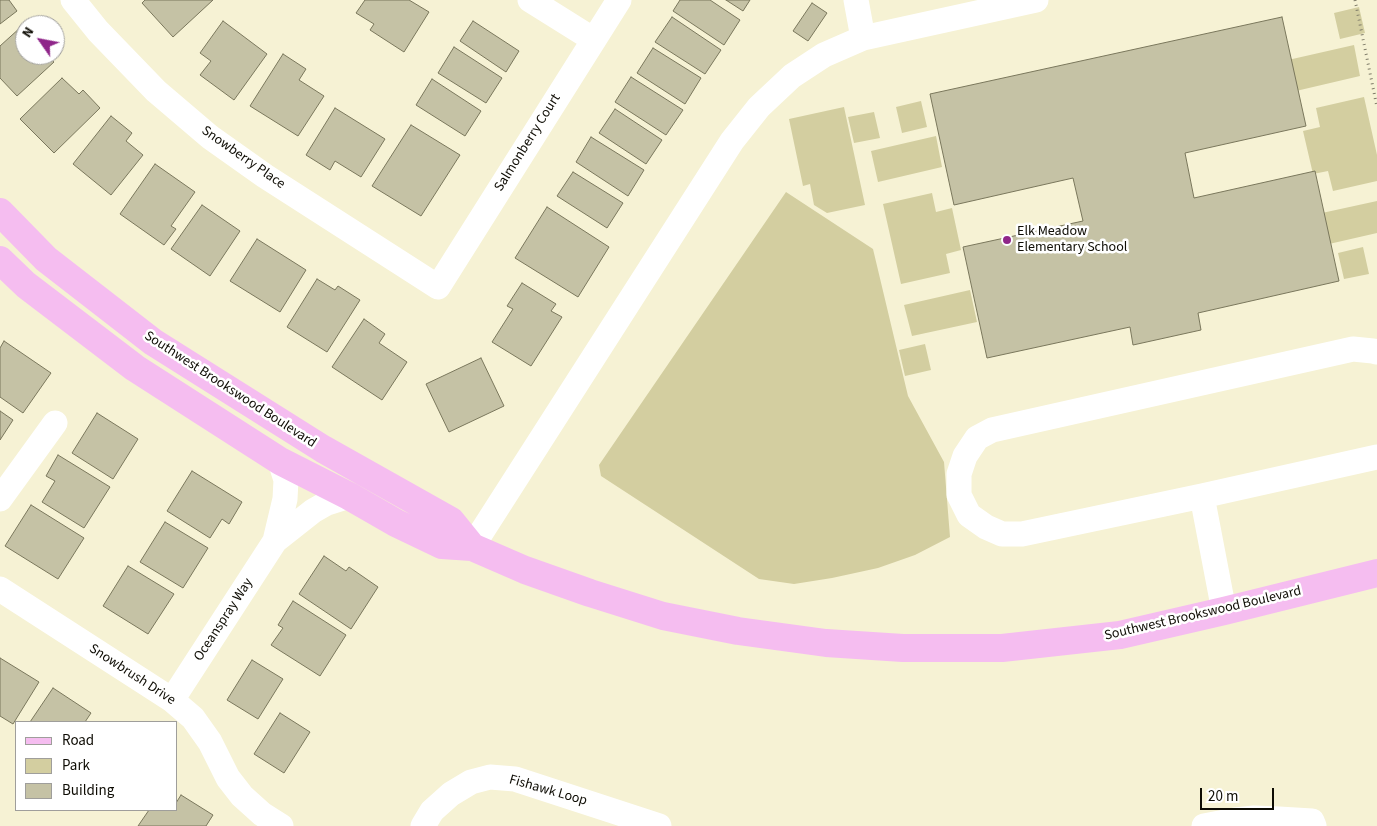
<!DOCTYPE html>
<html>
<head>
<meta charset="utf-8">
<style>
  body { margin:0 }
  #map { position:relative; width:1377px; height:826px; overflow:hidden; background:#f6f2d4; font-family:"Source Sans 3",sans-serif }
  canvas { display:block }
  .legend { position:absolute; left:15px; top:721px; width:162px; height:90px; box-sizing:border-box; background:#fff; border:1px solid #9f9e9b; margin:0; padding:6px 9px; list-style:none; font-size:15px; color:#0e0c04 }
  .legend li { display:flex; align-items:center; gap:10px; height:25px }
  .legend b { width:25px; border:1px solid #9f9e9b }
  .north { position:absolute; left:15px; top:15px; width:50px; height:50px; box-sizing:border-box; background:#fff; border:1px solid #9f9e9b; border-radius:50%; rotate:303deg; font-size:14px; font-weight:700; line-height:20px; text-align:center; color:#0e0c04 }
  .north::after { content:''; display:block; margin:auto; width:18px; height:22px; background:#8f2589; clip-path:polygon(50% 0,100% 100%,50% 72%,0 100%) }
  .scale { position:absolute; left:1200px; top:788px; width:74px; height:22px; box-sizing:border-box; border:2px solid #0e0c04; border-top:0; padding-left:6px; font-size:15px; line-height:18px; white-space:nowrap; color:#0e0c04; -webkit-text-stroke:4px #fff; paint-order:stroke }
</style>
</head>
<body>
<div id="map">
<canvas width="1377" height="826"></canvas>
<ul class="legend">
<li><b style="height:6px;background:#f5bdf0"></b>Road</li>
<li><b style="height:14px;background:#d3cea0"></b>Park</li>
<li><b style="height:14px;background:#c5c2a5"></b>Building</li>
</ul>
<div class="north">N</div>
<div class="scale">20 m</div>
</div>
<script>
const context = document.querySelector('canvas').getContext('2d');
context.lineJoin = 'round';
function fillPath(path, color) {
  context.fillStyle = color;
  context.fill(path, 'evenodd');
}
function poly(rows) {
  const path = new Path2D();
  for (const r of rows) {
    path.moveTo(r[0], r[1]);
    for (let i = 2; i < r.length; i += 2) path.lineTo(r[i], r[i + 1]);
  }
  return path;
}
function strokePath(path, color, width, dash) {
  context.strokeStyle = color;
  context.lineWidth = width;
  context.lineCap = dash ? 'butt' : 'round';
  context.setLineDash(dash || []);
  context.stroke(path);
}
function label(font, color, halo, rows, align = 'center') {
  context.font = font + ' "Source Sans 3",sans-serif';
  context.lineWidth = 5;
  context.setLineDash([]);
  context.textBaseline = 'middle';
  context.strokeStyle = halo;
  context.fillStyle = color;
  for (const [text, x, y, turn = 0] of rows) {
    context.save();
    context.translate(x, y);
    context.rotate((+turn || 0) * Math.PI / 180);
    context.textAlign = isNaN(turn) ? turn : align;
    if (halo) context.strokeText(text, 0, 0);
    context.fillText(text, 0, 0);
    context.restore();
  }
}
fillPath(poly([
  [1359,7,1365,33,1340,39,1334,13],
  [1354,45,1360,76,1296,91,1288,60],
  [1364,97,1377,155,1377,181,1333,191,1328,171,1313,174,1303,131,1320,127,1316,108],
  [921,101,927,127,902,133,896,107],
  [844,107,865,205,827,213,814,205,810,184,803,186,789,119],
  [874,112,880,138,854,143,848,117],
  [936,136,942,167,878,182,871,151],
  [786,192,873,249,908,396,944,462,950,537,915,555,878,568,832,578,794,584,759,579,601,476,599,465],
  [932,193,936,212,952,208,961,250,946,254,950,273,901,284,883,204],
  [1377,201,1377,233,1329,244,1322,213],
  [1363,247,1369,274,1344,279,1338,253],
  [970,290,977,322,912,336,904,305],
  [925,344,931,370,905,376,899,350]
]), '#d3cea0');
const building = poly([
  [0,0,9,0,17,11,0,24,0,0],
  [145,0,213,0,173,37,142,3,145,0],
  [365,0,409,0,429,12,404,52,370,30,374,24,356,13,365,0],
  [680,0,710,0,740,20,724,45,673,11,680,0],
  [726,0,750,0,743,11,726,0],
  [812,3,827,13,808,41,793,31,812,3],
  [672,17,721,50,705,74,655,42,672,17],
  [1282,17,1306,126,1185,153,1194,198,1315,171,1339,281,1198,313,1201,330,1133,345,1130,327,987,358,963,247,1083,221,1073,178,954,205,930,94,1282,17],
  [223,21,267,54,234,100,200,75,211,61,200,53,223,21],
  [473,21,519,51,506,72,460,41,473,21],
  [21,27,25,31,25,55,47,55,54,62,17,96,0,78,0,46,21,27],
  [454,47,502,78,486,103,438,73,454,47],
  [653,48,701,78,685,104,637,73,653,48],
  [283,54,306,69,299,80,324,96,298,136,250,106,283,54],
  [631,77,683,110,666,135,615,102,631,77],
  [62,78,79,94,83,90,100,108,54,153,20,119,62,78],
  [432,79,481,111,465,136,416,105,432,79],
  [335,108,385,139,361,177,335,161,330,170,306,155,335,108],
  [615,109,662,140,646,164,599,133,615,109],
  [111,116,132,133,126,141,143,155,111,195,73,164,111,116],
  [411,125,460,155,421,216,372,186,411,125],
  [591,137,644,170,628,196,576,162,591,137],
  [155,164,195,192,171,226,176,229,164,245,120,214,155,164],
  [573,172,623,203,607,228,557,196,573,172],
  [202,205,240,231,210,276,171,249,202,205],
  [547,207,609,247,578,297,515,258,547,207],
  [257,239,306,270,280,312,230,281,257,239],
  [317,279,335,290,338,286,360,300,327,352,287,327,317,279],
  [522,283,556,304,551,311,562,317,531,366,492,342,513,309,507,306,522,283],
  [364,319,385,334,379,343,407,362,382,400,332,367,364,319],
  [4,341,51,373,23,413,0,397,0,348,4,341],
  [481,358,504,406,449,432,426,384,481,358],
  [0,411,13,420,0,440,0,411],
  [97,413,138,439,113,479,72,453,97,413],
  [58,455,110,487,84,528,42,502,55,481,46,476,58,455],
  [192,471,242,502,229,524,222,519,210,538,167,511,192,471],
  [31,505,84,538,58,579,5,546,31,505],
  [165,522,208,548,183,588,140,562,165,522],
  [324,556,346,571,349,567,378,587,351,629,299,594,324,556],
  [128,566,174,594,148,634,103,606,128,566],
  [293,601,346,635,320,676,271,645,283,628,278,625,293,601],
  [0,658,39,682,13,724,0,716,0,658],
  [252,660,283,679,258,719,227,700,252,660],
  [53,688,91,713,85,722,30,722,53,688],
  [280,713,310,732,284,773,254,754,280,713],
  [181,795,213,815,206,826,138,826,149,810,176,810,176,803,181,795]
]);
fillPath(building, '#c5c2a5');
strokePath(building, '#7a775c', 1);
strokePath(poly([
  [1355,0,1377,107]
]), '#807d6a', 3, [1, 4]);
strokePath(poly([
  [73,0,98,31,156,91,210,137,265,176,438,287,619,0],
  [530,0,594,40],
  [856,0,863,38],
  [1377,352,1373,351,1353,349,992,430,977,438,965,456,959,474,959,495,969,515,986,527,1002,534,1022,534,1202,496,1377,457],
  [1202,496,1224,611],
  [0,499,55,423],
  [275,541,285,499,286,480,280,461],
  [472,547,732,141,759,107,792,76,824,55,863,38,1036,0],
  [0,589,172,700,193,718,210,742,228,778,242,796,262,814,281,826],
  [172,700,275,541,313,511,327,503,349,496],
  [423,826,432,811,451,794,471,782,490,777,515,779,659,826],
  [1204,826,1235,820,1254,818,1279,819,1312,821,1314,826]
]), '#fff', 25);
strokePath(poly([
  [0,212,46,259,153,342,323,449,451,521,472,547],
  [0,260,26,285,135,368,280,461,349,496,396,523,442,545,472,547,525,570,590,593,663,616,738,631,826,643,903,648,1002,648,1120,635,1224,611,1377,573]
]), '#f5bdf0', 28);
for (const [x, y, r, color] of [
  [1007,240,5,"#8f2589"]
]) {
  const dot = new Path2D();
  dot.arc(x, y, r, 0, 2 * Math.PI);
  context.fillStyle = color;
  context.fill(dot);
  strokePath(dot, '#fff', 2);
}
label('14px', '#0e0c04', '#fff', [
  ["Salmonberry Court",528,143,-58],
  ["Snowberry Place",243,158,35],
  ["Southwest Brookswood Boulevard",230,390,33],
  ["Southwest Brookswood Boulevard",1203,614,-13],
  ["Oceanspray Way",224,620,-57],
  ["Snowbrush Drive",132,675,33],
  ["Fishawk Loop",548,791,16]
]);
label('14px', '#0e0c04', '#fff', [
  ["Elk Meadow",1017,232],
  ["Elementary School",1017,248]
], 'left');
</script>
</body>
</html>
